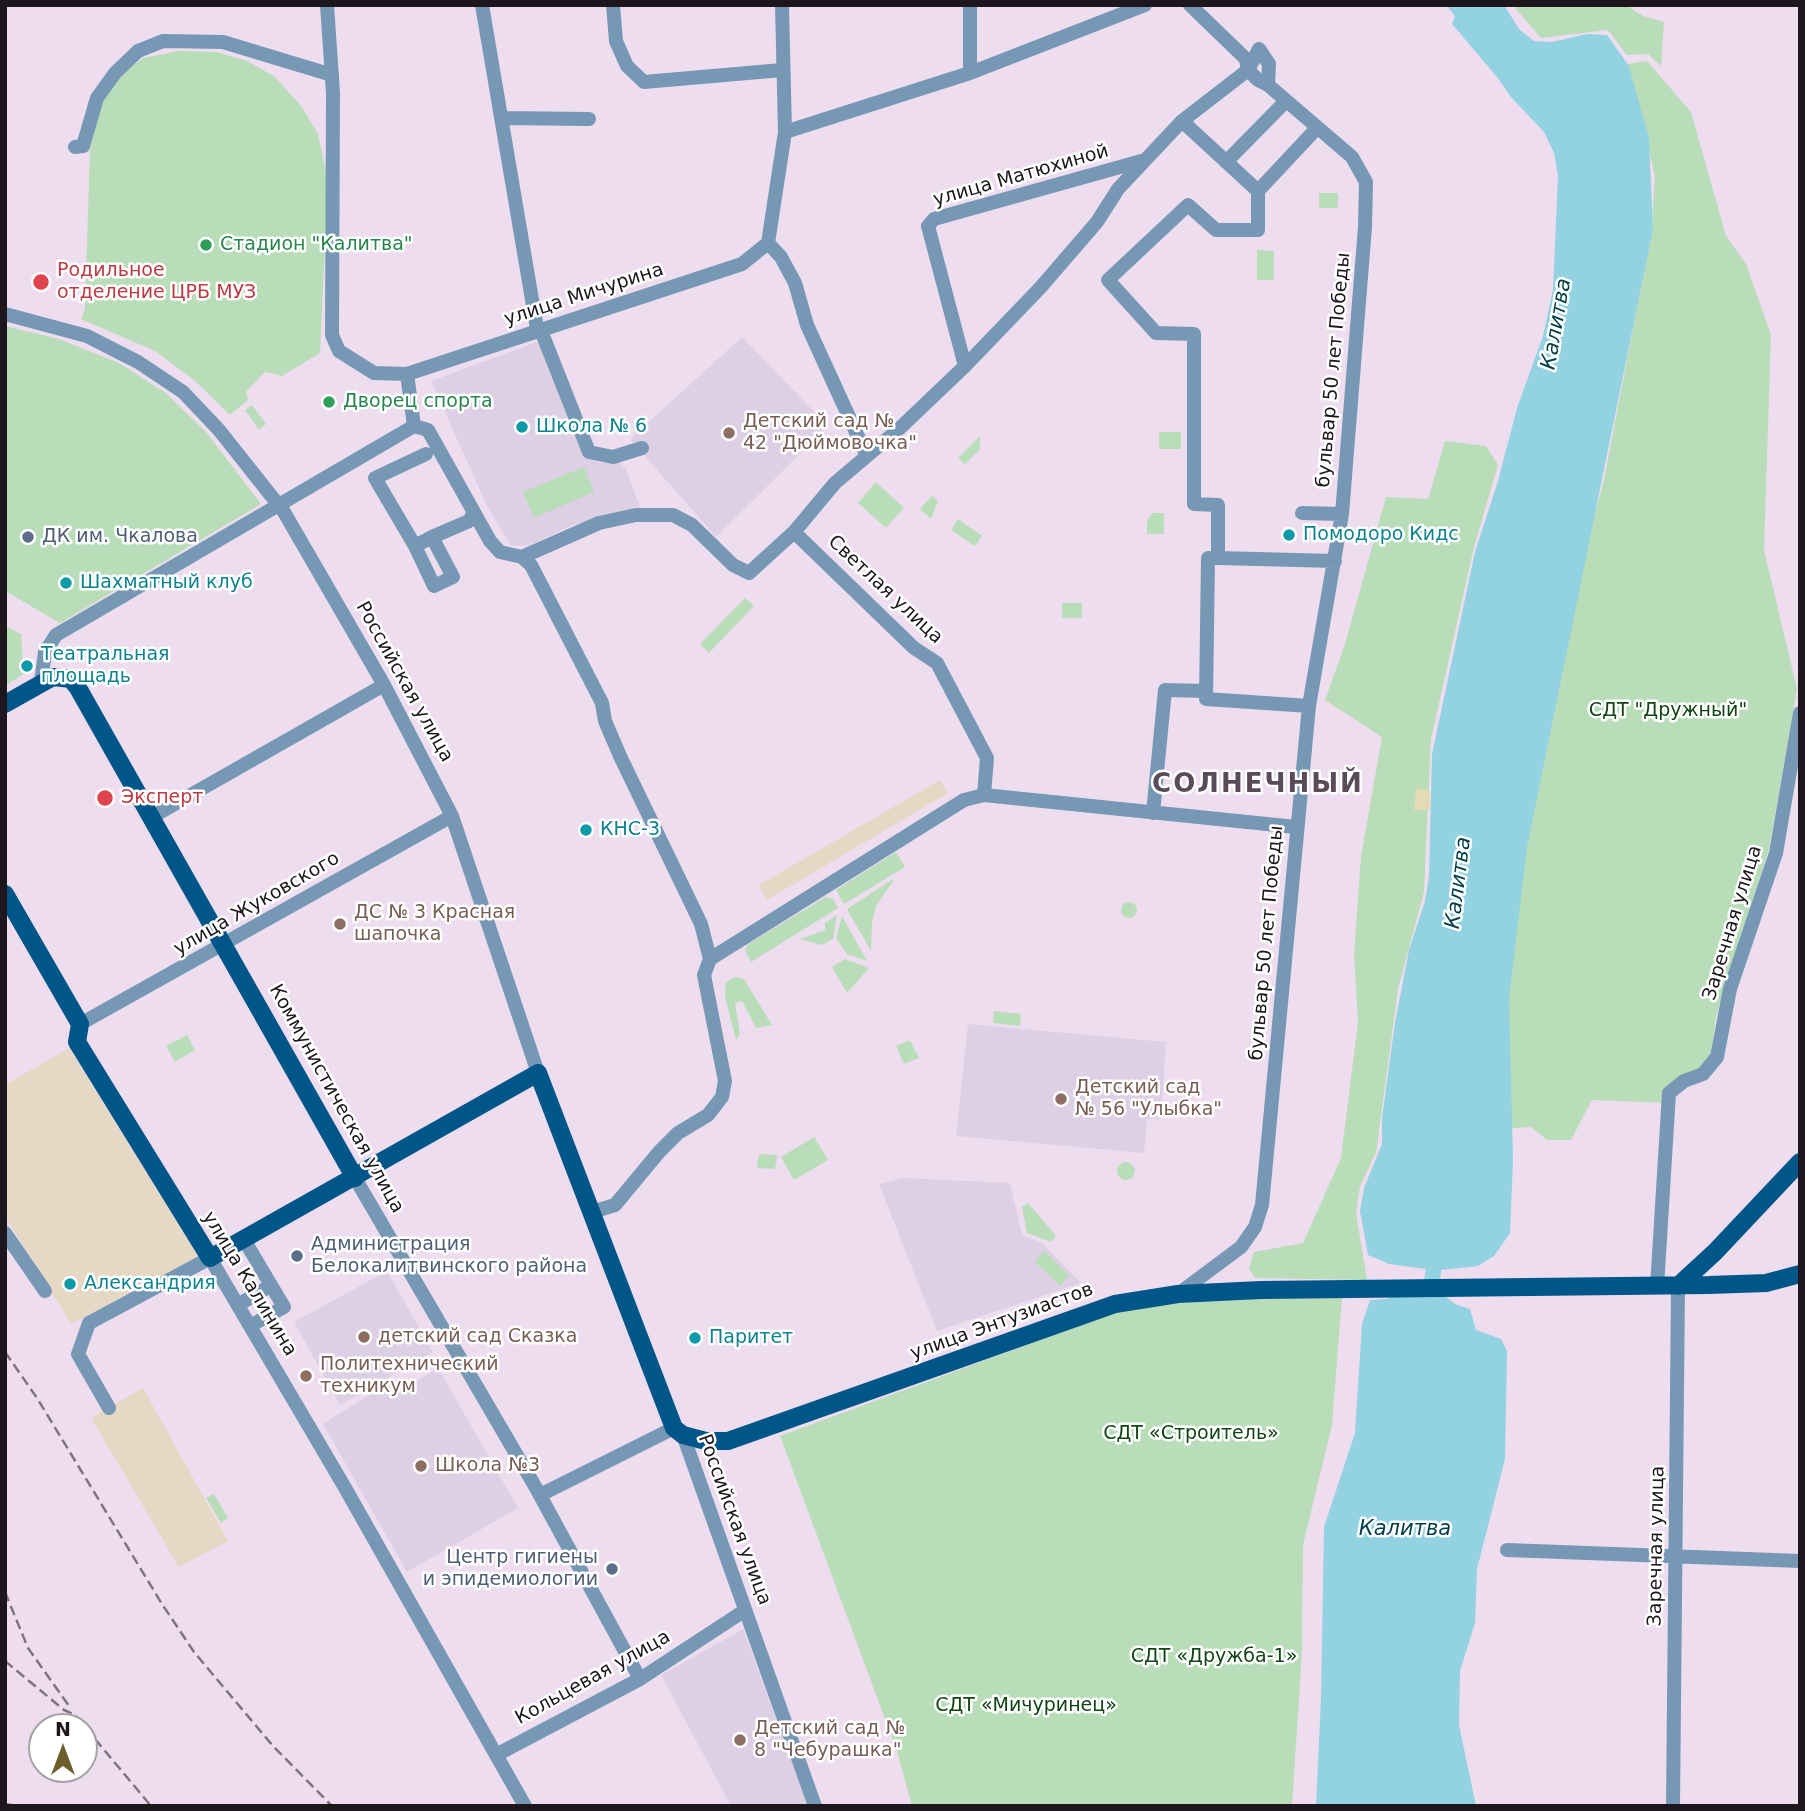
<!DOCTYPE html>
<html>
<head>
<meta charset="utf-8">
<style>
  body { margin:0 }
  #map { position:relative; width:1805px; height:1811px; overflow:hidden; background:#eeddef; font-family:"DejaVu Sans",sans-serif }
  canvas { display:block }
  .frame { position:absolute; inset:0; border:7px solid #1d171d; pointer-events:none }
  .north { position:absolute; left:28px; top:1713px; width:70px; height:70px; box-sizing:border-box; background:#fff; border:2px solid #a5a2a5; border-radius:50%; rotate:0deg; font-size:19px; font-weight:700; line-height:28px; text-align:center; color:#1d171d }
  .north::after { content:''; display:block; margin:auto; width:24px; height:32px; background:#6d5f2c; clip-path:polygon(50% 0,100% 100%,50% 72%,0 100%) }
</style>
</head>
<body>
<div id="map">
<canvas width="1805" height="1811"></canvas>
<div class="frame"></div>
<div class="north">N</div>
</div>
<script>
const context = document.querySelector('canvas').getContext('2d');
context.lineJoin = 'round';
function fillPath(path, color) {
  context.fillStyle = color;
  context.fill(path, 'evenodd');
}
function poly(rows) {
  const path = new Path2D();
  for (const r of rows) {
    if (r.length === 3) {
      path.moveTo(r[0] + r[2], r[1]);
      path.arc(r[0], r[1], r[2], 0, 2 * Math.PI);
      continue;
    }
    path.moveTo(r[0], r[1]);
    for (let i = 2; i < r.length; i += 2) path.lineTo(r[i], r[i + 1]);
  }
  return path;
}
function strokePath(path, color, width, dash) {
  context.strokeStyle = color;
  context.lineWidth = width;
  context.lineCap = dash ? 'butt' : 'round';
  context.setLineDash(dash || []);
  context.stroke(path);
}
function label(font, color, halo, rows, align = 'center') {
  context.font = font + ' "DejaVu Sans",sans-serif';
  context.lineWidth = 5;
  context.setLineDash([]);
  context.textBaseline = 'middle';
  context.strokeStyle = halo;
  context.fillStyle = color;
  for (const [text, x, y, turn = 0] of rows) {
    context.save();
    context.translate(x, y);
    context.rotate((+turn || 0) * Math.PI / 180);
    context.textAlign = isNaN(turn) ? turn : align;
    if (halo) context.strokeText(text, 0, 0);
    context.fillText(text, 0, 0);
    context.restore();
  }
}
fillPath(poly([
  [940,780,948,793,767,900,759,885],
  [69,1048,198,1256,71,1324,5,1216,5,1085],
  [143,1388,228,1541,179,1567,91,1418]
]), '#e5d8c4');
fillPath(poly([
  [742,337,828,426,716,537,630,439],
  [542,340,587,457,600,463,617,459,626,469,641,510,573,525,530,545,511,546,488,508,431,381],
  [968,1024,1166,1042,1161,1119,1147,1119,1144,1153,956,1136],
  [904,1178,1010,1183,1022,1235,1042,1243,1081,1283,937,1331,879,1184],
  [387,1271,433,1352,340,1405,294,1322],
  [438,1368,518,1508,407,1572,323,1424,389,1382,396,1393],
  [743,1629,808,1806,731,1806,661,1675]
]), '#ded0e4');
fillPath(poly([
  [1513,5,1626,5,1643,16,1664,22,1661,66,1648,54,1627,55,1608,30,1541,38],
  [179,51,217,52,247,61,274,76,302,107,318,134,328,181,320,353,282,376,265,372,246,392,248,400,230,415,194,380,155,351,81,319,85,309,90,148,97,109,121,75,143,58],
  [1647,61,1691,112,1726,236,1746,264,1771,335,1764,550,1797,689,1769,849,1716,1017,1709,1067,1667,1103,1592,1100,1571,1140,1547,1140,1531,1127,1500,1129,1499,1064,1516,875,1535,803,1547,690,1604,480,1652,227,1655,176,1636,94,1621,65],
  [1319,193,1338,193,1338,208,1319,208],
  [1257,250,1274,251,1274,280,1257,280],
  [5,326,59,339,119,363,166,393,206,432,261,504,60,623,5,591],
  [252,405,266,424,259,430,245,410],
  [1159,432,1181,432,1181,449,1159,449],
  [980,436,980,449,965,464,958,458],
  [1445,441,1486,446,1498,465,1474,547,1431,739,1424,892,1398,989,1376,1153,1360,1186,1356,1213,1367,1280,1255,1278,1249,1268,1254,1252,1303,1243,1341,1158,1358,1022,1354,954,1361,856,1382,737,1325,700,1345,644,1386,497,1428,499],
  [584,467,594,492,534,518,523,492],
  [876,482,904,508,886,528,858,503],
  [932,496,938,501,931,519,920,509],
  [1153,513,1164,513,1164,534,1147,534,1147,521],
  [958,519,982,536,975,546,951,530],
  [745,598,754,606,709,653,700,644],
  [1062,603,1082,603,1082,618,1062,618],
  [5,626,21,634,24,674,5,686],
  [896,852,905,867,844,904,836,890],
  [895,878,876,906,872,922,871,951,847,909],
  [826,897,833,899,838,908,751,962,745,951,748,944],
  [1129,910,8],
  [837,915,833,939,822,945,800,939,825,930,825,923],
  [842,916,867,961,847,954,836,938],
  [845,959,869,968,847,993,832,967],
  [735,977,744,979,772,1025,756,1028,742,1001,735,1003,740,1034,736,1040,725,997,726,982],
  [994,1011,1021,1014,1020,1026,993,1023],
  [187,1035,195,1050,175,1062,166,1046],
  [910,1040,919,1058,904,1064,896,1046],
  [814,1137,828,1160,794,1180,781,1157],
  [759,1154,777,1155,775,1169,757,1168],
  [1126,1171,9],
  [1028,1203,1056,1236,1051,1242,1027,1233,1022,1207],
  [1044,1251,1069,1276,1060,1286,1035,1262],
  [1239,1297,1342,1298,1332,1425,1303,1545,1302,1652,1292,1806,912,1806,897,1751,780,1436,1124,1309],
  [214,1494,228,1518,221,1523,206,1498]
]), '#b9ddb8');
fillPath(poly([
  [1416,788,1430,791,1430,810,1414,810]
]), '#e4dab5');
fillPath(poly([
  [1446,5,1504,5,1519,29,1534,41,1552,42,1587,34,1607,35,1629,66,1649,138,1653,229,1527,847,1509,999,1513,1161,1510,1233,1494,1256,1478,1266,1441,1270,1439,1291,1455,1304,1470,1309,1476,1330,1501,1339,1507,1351,1505,1459,1477,1569,1475,1623,1460,1671,1459,1725,1476,1806,1316,1806,1321,1698,1324,1527,1355,1433,1362,1324,1370,1300,1386,1299,1423,1285,1426,1269,1389,1264,1368,1255,1360,1211,1364,1188,1382,1144,1382,1118,1395,1023,1409,950,1425,901,1429,876,1432,754,1475,552,1498,481,1517,408,1543,336,1553,290,1558,176,1554,153,1544,132,1511,97,1497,77,1452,24,1455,16]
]), '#92d2e1');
strokePath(poly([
  [327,5,333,93,332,335,339,351,374,373,407,374,742,264,768,243],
  [482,5,537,329],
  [613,5,616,41,627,66,644,82,782,70],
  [970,5,970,73],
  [1190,5,1246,59,1248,70,1258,80,1268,85],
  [502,118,589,119],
  [1182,121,1258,191,1258,230,1216,230,1188,205,1108,280,1156,333,1194,334,1194,504,1218,505,1218,558,1208,558,1206,699,1309,706],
  [785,132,970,73,1145,5],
  [75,147,83,146,97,98,115,73,138,51,163,41,223,42,332,75],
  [1226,162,1286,101],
  [1258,191,1317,128],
  [768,243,785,132,782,5],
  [768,243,781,257,795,283,807,325,866,454],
  [5,314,87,336,138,362,183,392,219,430,284,512,384,685,452,816,538,1073],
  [540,328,589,452,613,457,642,448],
  [965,366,928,226,934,219,1145,160],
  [407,374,414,426,428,430,490,541,500,552,522,557,531,565,602,703,605,721,620,756,701,924,710,959,704,975,725,1081,722,1097,708,1115,678,1133,659,1152,615,1205,592,1212],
  [1302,513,1342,514],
  [794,532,914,648,937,663,987,758,984,795],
  [432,537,415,546,434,586,453,577,432,537,469,521,473,514],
  [415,546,375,478,426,454],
  [522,557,599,523,636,515,673,515,692,525,733,565,749,573,794,532,835,483,900,428,965,366,1040,288,1097,222,1118,189,1182,121,1248,70,1259,49],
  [1218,558,1335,561],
  [41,683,45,652,56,635,414,426],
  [1153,813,1165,690,1205,691],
  [152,817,384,685],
  [710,959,964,800,984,795,1296,827],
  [80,1024,452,816],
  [355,1178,536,1488,640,1679],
  [5,1233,45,1291],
  [243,1238,284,1307,250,1326],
  [1657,1287,1669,1093,1684,1081,1703,1074,1717,1057,1730,989,1776,853,1800,713],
  [1178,1294,1241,1247,1255,1227,1262,1205,1309,706,1342,514,1365,227,1366,182,1352,157,1268,85,1269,64,1259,49],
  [238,1305,270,1286],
  [109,1408,78,1354,89,1323,210,1258,344,1486,525,1806],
  [683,1435,815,1806],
  [540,1495,674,1428],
  [1507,1550,1800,1561],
  [496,1755,640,1679,744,1611],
  [1673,1806,1678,1286]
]), '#7698b5', 14);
strokePath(poly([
  [5,704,53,677,71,679,78,688,355,1178],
  [5,894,80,1024,77,1042,210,1258,538,1073,674,1428,683,1435,706,1441,728,1441,1115,1304,1178,1294,1261,1290,1709,1285,1766,1283,1800,1274],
  [1678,1286,1715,1252,1800,1162]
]), '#015689', 18);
strokePath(poly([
  [5,1352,37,1398,162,1604,194,1652,273,1746,332,1806],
  [5,1592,28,1648,69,1706],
  [5,1661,64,1710,75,1715,151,1806],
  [5,1804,18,1806]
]), '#807480', 2.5, [10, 5]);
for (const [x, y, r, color] of [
  [206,245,7,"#2e9e5b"],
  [41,282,9,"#e0444e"],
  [329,402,7,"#2e9e5b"],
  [522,427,7,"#0f9aa8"],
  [729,433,7,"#8d6e63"],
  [1289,535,7,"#0f9aa8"],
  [28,537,7,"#5c6f8a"],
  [66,583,7,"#0f9aa8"],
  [27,666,7,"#0f9aa8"],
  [105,798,9,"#e0444e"],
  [586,830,7,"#0f9aa8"],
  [340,924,7,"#8d6e63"],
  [1061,1099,7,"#8d6e63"],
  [297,1256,7,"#5c6f8a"],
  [70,1284,7,"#0f9aa8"],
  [364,1337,7,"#8d6e63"],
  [695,1338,7,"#0f9aa8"],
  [306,1376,7,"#8d6e63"],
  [421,1466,7,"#8d6e63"],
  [612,1569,7,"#5c6f8a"],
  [740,1740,7,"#8d6e63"]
]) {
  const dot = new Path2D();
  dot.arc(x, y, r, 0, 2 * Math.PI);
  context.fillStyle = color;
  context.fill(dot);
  strokePath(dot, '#fff', 2.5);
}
label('19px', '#1d171d', '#fff', [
  ["улица Матюхиной",1021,176,-16],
  ["улица Мичурина",584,295,-18],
  ["бульвар 50 лет Победы",1334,370,-85],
  ["Светлая улица",885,590,43],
  ["Российская улица",404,682,61],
  ["улица Жуковского",257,904,-30],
  ["Заречная улица",1733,923,-73],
  ["бульвар 50 лет Победы",1267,943,-85],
  ["Коммунистическая улица",336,1099,61],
  ["улица Калинина",249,1284,59],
  ["улица Энтузиастов",1002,1322,-20],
  ["Российская улица",734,1520,70],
  ["Заречная улица",1657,1546,-89],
  ["Кольцевая улица",593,1678,-29]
]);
label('19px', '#27864d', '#fff', [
  ["Стадион \"Калитва\"",220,245],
  ["Дворец спорта",343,402]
], 'left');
label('19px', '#be3a42', '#fff', [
  ["Родильное",57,271],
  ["отделение ЦРБ МУЗ",57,293],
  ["Эксперт",121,798]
], 'left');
label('19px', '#785e54', '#fff', [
  ["Детский сад №",743,422],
  ["42 \"Дюймовочка\"",743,444],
  ["ДС № 3 Красная",354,913],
  ["шапочка",354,935],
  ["Детский сад",1075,1088],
  ["№ 56 \"Улыбка\"",1075,1110],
  ["детский сад Сказка",378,1337],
  ["Политехнический",320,1365],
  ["техникум",320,1387],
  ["Школа №3",435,1466],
  ["Детский сад №",754,1729],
  ["8 \"Чебурашка\"",754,1751]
], 'left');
label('19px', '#0d838f', '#fff', [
  ["Школа № 6",536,427],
  ["Помодоро Кидс",1303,535],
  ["Шахматный клуб",80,583],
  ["Театральная",41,655],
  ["площадь",41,677],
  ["КНС-3",600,830],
  ["Александрия",84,1284],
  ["Паритет",709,1338]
], 'left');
label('19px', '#4e5e75', '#fff', [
  ["ДК им. Чкалова",42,537],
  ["Администрация",311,1245],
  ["Белокалитвинского района",311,1267],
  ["Центр гигиены",598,1558,"right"],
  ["и эпидемиологии",598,1580,"right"]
], 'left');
label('19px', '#104614', '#fff', [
  ["СДТ \"Дружный\"",1668,711],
  ["СДТ «Строитель»",1191,1434],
  ["СДТ «Дружба-1»",1214,1657],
  ["СДТ «Мичуринец»",1026,1706]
]);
label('italic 21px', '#003e48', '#fff', [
  ["Калитва",1557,324,-80],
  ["Калитва",1459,883,-83],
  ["Калитва",1405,1530]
]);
context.letterSpacing = '2px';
label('bold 26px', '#594b59', '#fff', [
  ["СОЛНЕЧНЫЙ",1258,785]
]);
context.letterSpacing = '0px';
</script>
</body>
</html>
